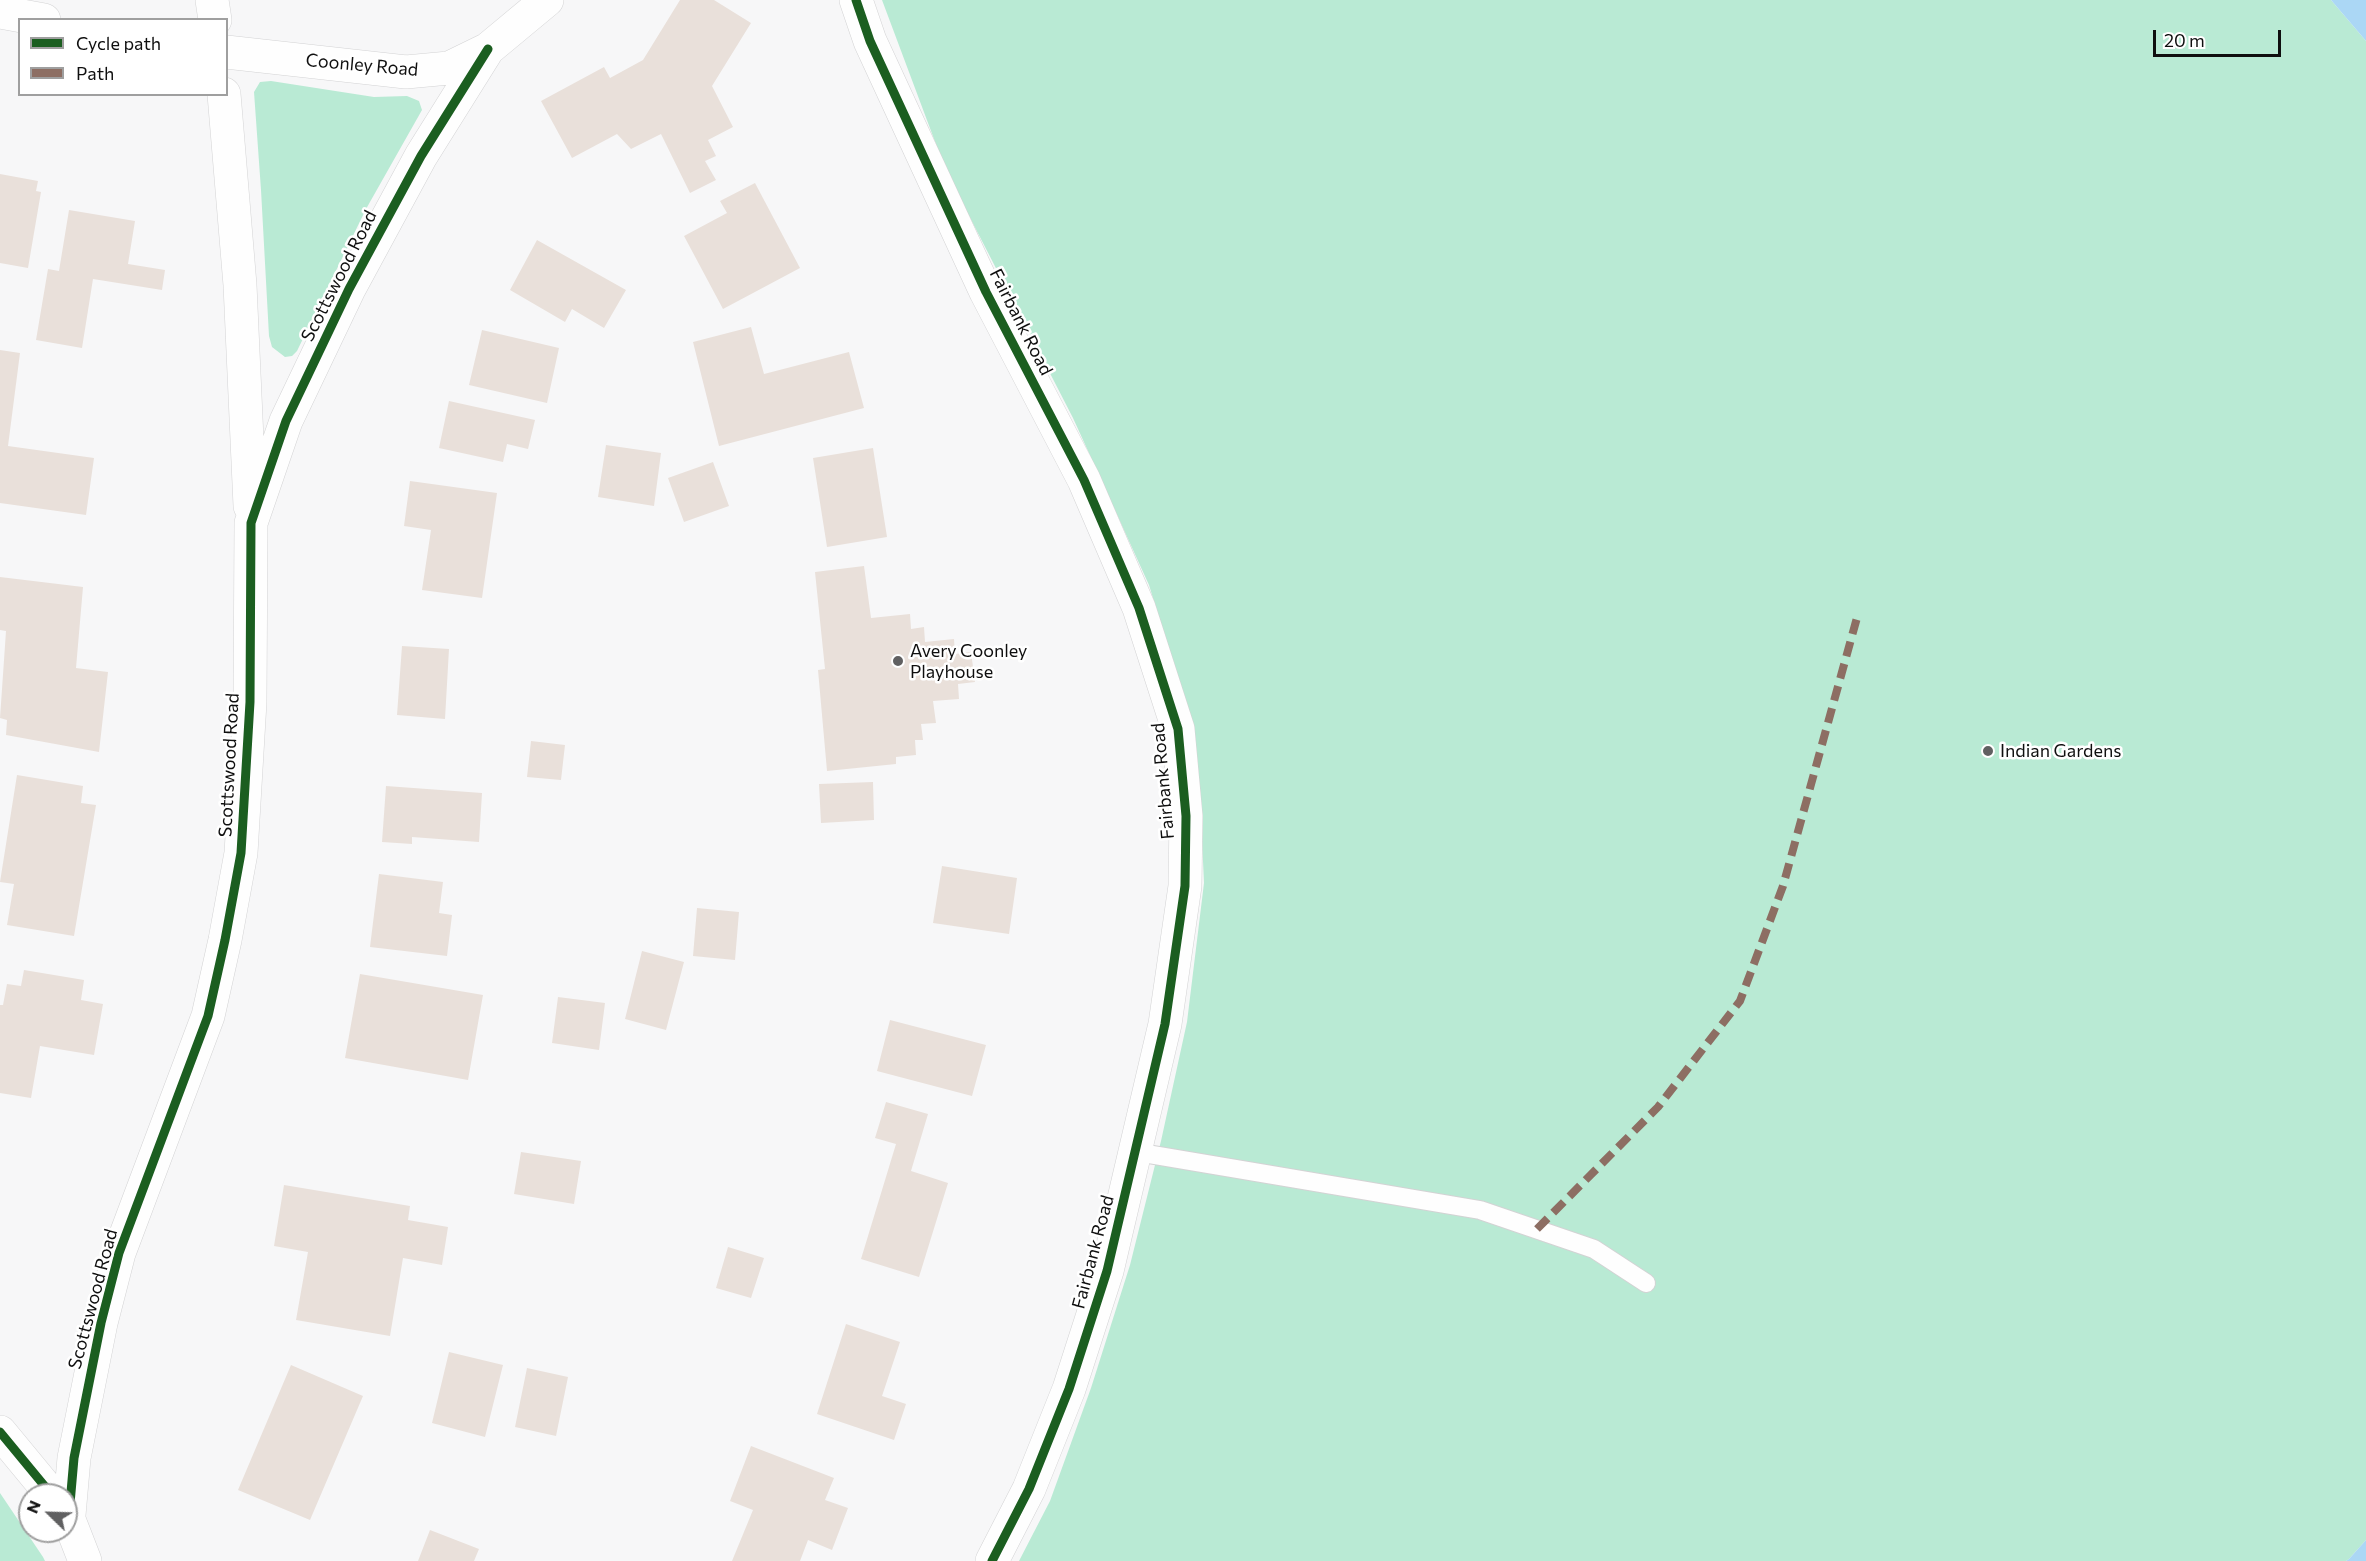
<!DOCTYPE html>
<html>
<head>
<meta charset="utf-8">
<style>
  body { margin:0 }
  #map { position:relative; width:2366px; height:1561px; overflow:hidden; background:#f7f7f8; font-family:Commissioner,sans-serif }
  canvas { display:block }
  .legend { position:absolute; left:18px; top:18px; width:210px; height:78px; box-sizing:border-box; background:#fff; border:2px solid #9f9f9f; margin:0; padding:8px 10px; list-style:none; font-size:18px; color:#0f0f0f }
  .legend li { display:flex; align-items:center; gap:12px; height:30px }
  .legend b { width:30px; border:2px solid #9f9f9f }
  .north { position:absolute; left:18px; top:1483px; width:60px; height:60px; box-sizing:border-box; background:#fff; border:2px solid #9f9f9f; border-radius:50%; rotate:293deg; font-size:16px; font-weight:700; line-height:24px; text-align:center; color:#0f0f0f }
  .north::after { content:''; display:block; margin:auto; width:21px; height:27px; background:#606061; clip-path:polygon(50% 0,100% 100%,50% 72%,0 100%) }
  .scale { position:absolute; left:2153px; top:30px; width:128px; height:27px; box-sizing:border-box; border:3px solid #0f0f0f; border-top:0; padding-left:8px; font-size:18px; line-height:21px; white-space:nowrap; color:#0f0f0f; -webkit-text-stroke:4px #fff; paint-order:stroke }
</style>
</head>
<body>
<div id="map">
<canvas width="2366" height="1561"></canvas>
<ul class="legend">
<li><b style="height:8px;background:#1b5e20"></b>Cycle path</li>
<li><b style="height:8px;background:#8d6e63"></b>Path</li>
</ul>
<div class="north">N</div>
<div class="scale">20 m</div>
</div>
<script>
const context = document.querySelector('canvas').getContext('2d');
context.lineJoin = 'round';
function fillPath(path, color) {
  context.fillStyle = color;
  context.fill(path, 'evenodd');
}
function poly(rows) {
  const path = new Path2D();
  for (const r of rows) {
    path.moveTo(r[0], r[1]);
    for (let i = 2; i < r.length; i += 2) path.lineTo(r[i], r[i + 1]);
  }
  return path;
}
function strokePath(path, color, width, dash) {
  context.strokeStyle = color;
  context.lineWidth = width;
  context.lineCap = dash ? 'butt' : 'round';
  context.setLineDash(dash || []);
  context.stroke(path);
}
function label(font, color, halo, rows, align = 'center') {
  context.font = font + ' Commissioner,sans-serif';
  context.lineWidth = 5;
  context.setLineDash([]);
  context.textBaseline = 'middle';
  context.strokeStyle = halo;
  context.fillStyle = color;
  for (const [text, x, y, turn = 0] of rows) {
    context.save();
    context.translate(x, y);
    context.rotate((+turn || 0) * Math.PI / 180);
    context.textAlign = isNaN(turn) ? turn : align;
    if (halo) context.strokeText(text, 0, 0);
    context.fillText(text, 0, 0);
    context.restore();
  }
}
fillPath(poly([
  [882,0,2331,0,2366,41,2366,1540,2349,1559,2346,1561,1019,1561,1050,1501,1091,1388,1130,1265,1161,1141,1187,1022,1204,883,1200,796,1187,709,1149,585,1073,418,946,171],
  [271,81,374,97,407,96,419,101,422,110,366,209,297,351,292,356,285,357,272,347,269,336,261,190,254,92,260,82],
  [0,1493,43,1557,45,1561,0,1561]
]), '#b9ead4');
fillPath(poly([
  [2331,0,2366,0,2366,41],
  [2366,1540,2366,1561,2346,1561,2349,1559]
]), '#abd7f5');
fillPath(poly([
  [680,0,714,0,751,23,712,86,733,127,708,140,716,156,705,161,716,180,690,193,661,134,631,149,617,134,572,158,541,101,604,67,610,78,643,60],
  [0,174,38,181,36,191,41,192,28,268,0,263],
  [755,183,800,268,723,309,684,236,727,213,720,201],
  [69,210,135,221,128,264,165,270,162,290,93,279,82,348,36,340,48,269,59,271],
  [537,240,626,290,604,328,572,309,565,322,510,290],
  [751,327,764,374,849,352,864,408,719,446,693,342],
  [482,330,559,348,547,403,469,385],
  [0,350,20,353,8,446,94,458,86,515,0,503],
  [449,401,535,420,528,449,507,444,503,462,439,448],
  [606,445,661,453,654,506,598,497],
  [873,448,887,537,827,547,813,458],
  [713,462,729,506,684,522,668,478],
  [410,481,497,493,482,598,422,590,431,530,404,526],
  [864,566,871,618,910,614,911,629,924,627,925,642,954,639,955,654,971,652,975,682,958,684,959,699,933,701,936,723,921,724,923,740,915,740,916,755,896,757,896,764,827,771,818,670,825,669,815,572],
  [0,577,83,587,76,668,108,672,99,752,6,735,7,720,0,718,6,631,0,630],
  [402,646,449,649,445,719,397,715],
  [531,741,565,745,561,780,527,777],
  [17,775,83,786,81,803,96,805,74,936,7,925,14,884,0,882],
  [873,782,874,820,821,823,819,784],
  [386,786,482,793,479,842,412,837,412,844,382,842],
  [942,866,1017,878,1009,934,933,923],
  [379,874,443,882,439,913,452,915,447,956,370,947],
  [697,908,739,912,735,960,693,956],
  [642,951,684,962,666,1030,625,1019],
  [24,970,84,980,81,1000,103,1004,94,1055,40,1046,31,1098,0,1093,0,1005,3,1005,7,984,21,986],
  [360,974,483,995,468,1080,345,1058],
  [558,997,605,1003,599,1050,552,1043],
  [890,1020,986,1045,972,1096,877,1071],
  [886,1102,928,1114,911,1171,948,1183,919,1277,861,1259,896,1144,875,1138],
  [521,1152,581,1161,574,1204,514,1194],
  [284,1185,410,1206,408,1220,448,1227,442,1265,403,1258,390,1336,296,1320,308,1252,274,1246],
  [728,1247,764,1258,751,1298,716,1288],
  [846,1324,900,1342,882,1396,906,1404,894,1440,817,1414],
  [449,1352,503,1365,485,1437,432,1423],
  [291,1365,363,1396,310,1520,238,1490],
  [527,1368,568,1377,556,1436,515,1427],
  [751,1446,834,1478,825,1500,848,1508,832,1550,808,1540,800,1561,732,1561,753,1510,730,1501],
  [430,1530,479,1549,474,1561,418,1561]
]), '#e9e0da');
const lane = poly([
  [1136,1152,1480,1210,1594,1249,1646,1283]
]);
const street = poly([
  [212,0,215,20],
  [856,0,870,41,986,292,1084,480,1139,608,1178,729,1186,816,1185,886,1165,1024,1107,1271,1069,1389,1029,1489,992,1561],
  [0,12,44,20],
  [226,52,406,72,449,68,488,49,547,0],
  [224,94,240,285,250,506],
  [0,1432,52,1495],
  [66,1512,85,1561],
  [69,1515,74,1458,101,1323,119,1253,208,1016,225,940,241,853,250,702,251,523,286,421,349,289,421,156,488,49]
]);
strokePath(lane, '#d3d3d4', 20);
strokePath(street, '#d3d3d4', 34);
strokePath(lane, '#fefefe', 18);
strokePath(street, '#fefefe', 33);
strokePath(poly([
  [1537,1229,1658,1107,1740,1001,1783,886,1858,614]
]), '#8d6e63', 8, [15, 8]);
strokePath(poly([
  [856,0,870,41,986,292,1084,480,1139,608,1178,729,1186,816,1185,886,1165,1024,1107,1271,1069,1389,1029,1489,992,1561],
  [0,1432,52,1495],
  [69,1515,74,1458,101,1323,119,1253,208,1016,225,940,241,853,250,702,251,523,286,421,349,289,421,156,488,49]
]), '#1b5e20', 9);
for (const [x, y, r, color] of [
  [898,661,6,"#606061"],
  [1988,751,6,"#606061"]
]) {
  const dot = new Path2D();
  dot.arc(x, y, r, 0, 2 * Math.PI);
  context.fillStyle = color;
  context.fill(dot);
  strokePath(dot, '#fff', 2);
}
label('18px', '#0f0f0f', '#fff', [
  ["Coonley Road",362,65,5],
  ["Scottswood Road",339,276,-63],
  ["Fairbank Road",1021,322,63],
  ["Scottswood Road",229,765,-87],
  ["Fairbank Road",1163,781,-95],
  ["Fairbank Road",1093,1252,-75],
  ["Scottswood Road",93,1299,-75]
]);
label('18px', '#0f0f0f', '#fff', [
  ["Avery Coonley",910,651],
  ["Playhouse",910,672],
  ["Indian Gardens",2000,751]
], 'left');
</script>
</body>
</html>
